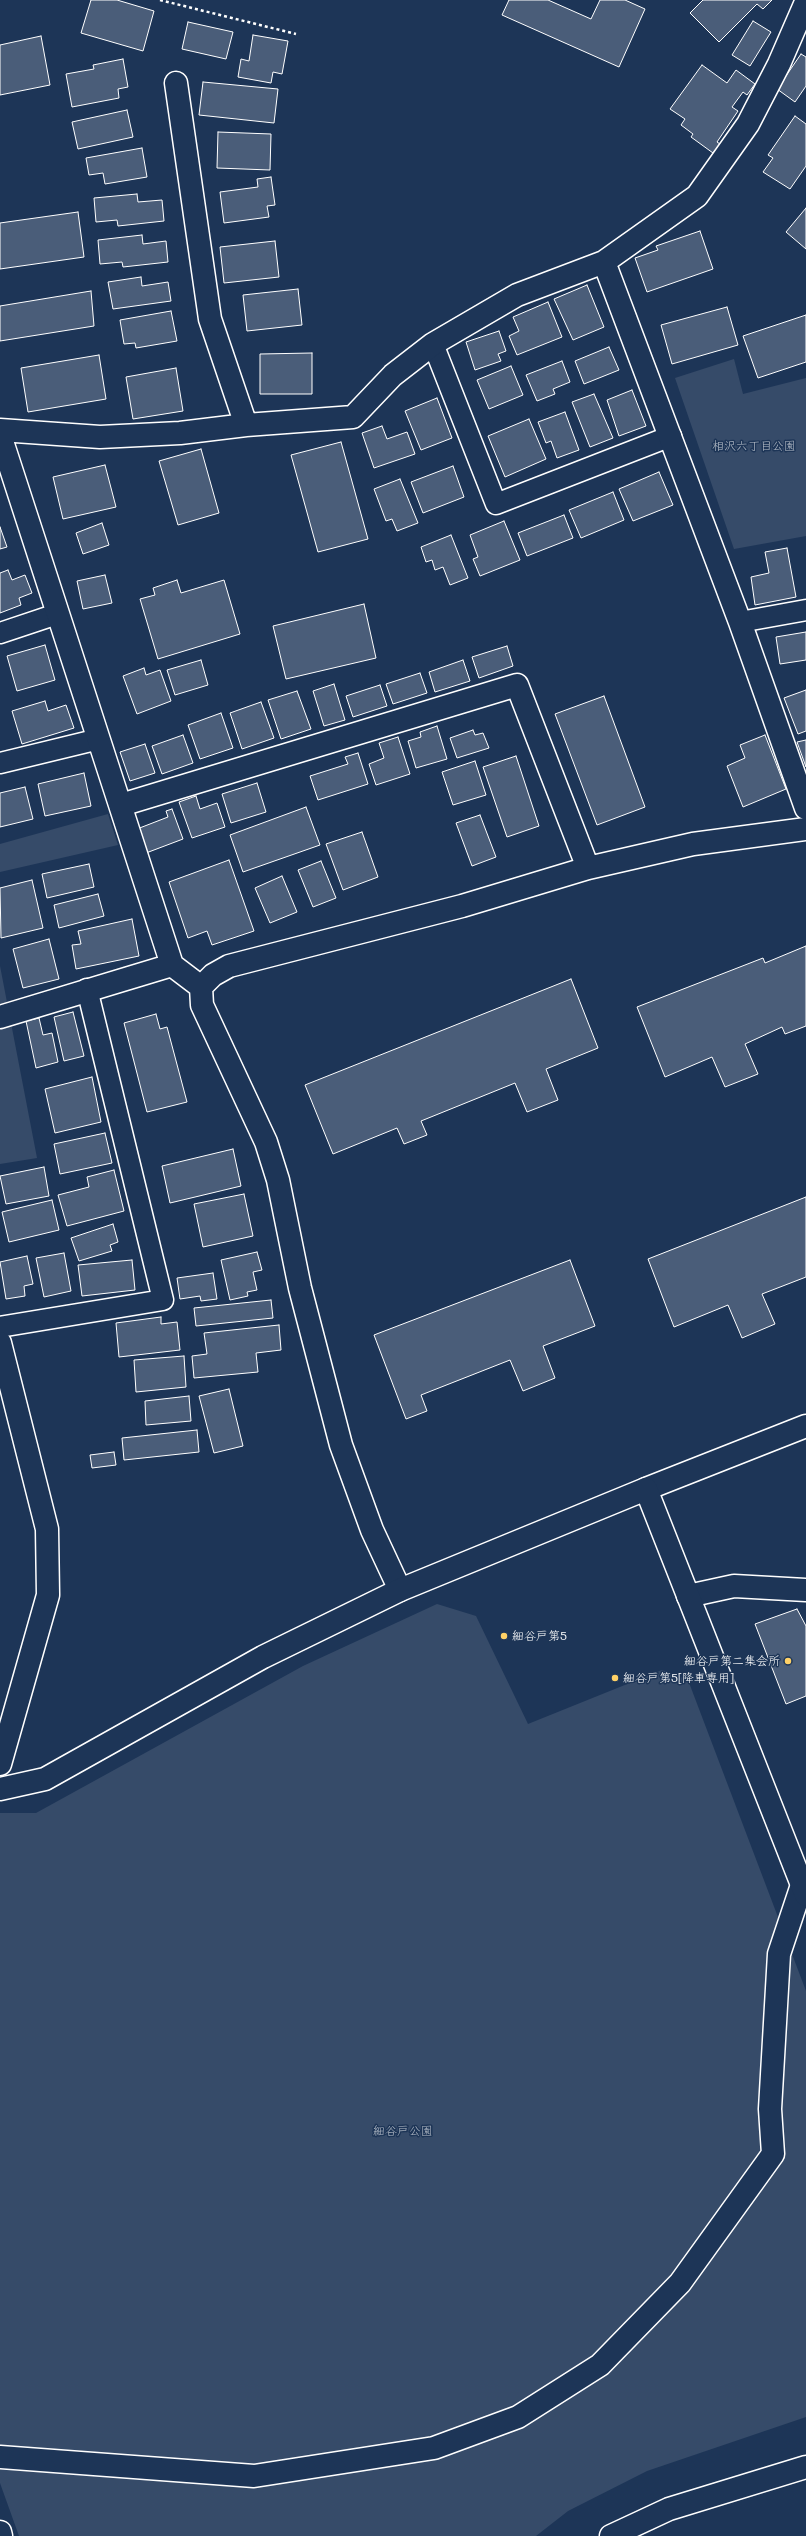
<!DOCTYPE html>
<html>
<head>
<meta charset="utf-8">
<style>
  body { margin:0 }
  canvas { display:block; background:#1d3557 }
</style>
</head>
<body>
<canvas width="806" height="2536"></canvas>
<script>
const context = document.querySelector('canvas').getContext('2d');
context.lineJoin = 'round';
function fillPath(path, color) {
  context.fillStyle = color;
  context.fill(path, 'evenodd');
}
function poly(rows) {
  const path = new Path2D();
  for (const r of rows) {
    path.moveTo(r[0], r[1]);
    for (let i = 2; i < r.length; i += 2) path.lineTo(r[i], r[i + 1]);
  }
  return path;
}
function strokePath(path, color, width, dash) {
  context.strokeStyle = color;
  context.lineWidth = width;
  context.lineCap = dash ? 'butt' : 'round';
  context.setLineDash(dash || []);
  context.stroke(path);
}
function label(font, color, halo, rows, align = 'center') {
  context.font = font + ' Mali,"Klee One",sans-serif';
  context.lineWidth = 3;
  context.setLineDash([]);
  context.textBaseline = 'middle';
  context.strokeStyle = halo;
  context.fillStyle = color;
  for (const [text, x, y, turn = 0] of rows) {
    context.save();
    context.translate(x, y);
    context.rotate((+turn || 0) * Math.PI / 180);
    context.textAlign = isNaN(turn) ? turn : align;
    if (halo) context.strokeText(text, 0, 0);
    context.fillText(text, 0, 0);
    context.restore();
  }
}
fillPath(poly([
  [734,359,743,394,806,378,806,536,734,549,675,378],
  [108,814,118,845,0,872,0,844],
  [0,966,37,1158,0,1164],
  [437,1604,476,1616,528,1724,662,1670,688,1680,806,1991,806,2417,647,2471,568,2511,536,2536,19,2536,0,2483,0,1813,36,1813,303,1666]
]), '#364b69');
const building = poly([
  [91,0,117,0,154,11,143,51,81,33,91,0],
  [509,0,548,0,591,19,600,0,625,0,645,9,619,67,502,15,509,0],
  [703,0,772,0,763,9,757,4,719,42,690,13,703,0],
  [753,21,771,32,750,66,732,55,753,21],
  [188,22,233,32,226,59,182,49,188,22],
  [253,35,288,41,282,74,273,72,271,83,238,77,241,59,249,61,253,35],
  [41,36,50,85,0,95,0,45,41,36],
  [801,54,806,57,806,86,795,102,777,89,801,54],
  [123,59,128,87,118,89,119,98,72,107,66,74,94,69,93,65,123,59],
  [702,65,727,83,736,70,755,84,747,95,743,92,732,107,738,111,717,142,720,144,713,153,691,137,693,134,681,125,685,119,670,109,702,65],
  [203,82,278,89,274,123,199,115,203,82],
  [127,110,133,137,78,149,72,122,127,110],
  [795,116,806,124,806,166,790,189,763,172,773,158,768,155,795,116],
  [218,132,271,134,270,170,217,168,218,132],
  [142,148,147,177,105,184,103,173,89,175,86,158,142,148],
  [271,177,275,205,267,206,269,217,224,223,220,192,258,187,257,179,271,177],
  [137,194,138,202,162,200,164,221,118,226,117,220,96,222,94,198,137,194],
  [806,208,806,249,786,232,806,208],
  [78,212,84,257,0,269,0,223,78,212],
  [700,231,713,269,647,292,635,258,658,250,656,246,700,231],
  [142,235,143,244,166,241,168,262,123,267,122,262,100,264,98,240,142,235],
  [275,241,279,277,224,283,220,247,275,241],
  [141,277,142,286,168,282,171,301,113,309,108,282,141,277],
  [587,285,604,327,573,340,554,299,587,285],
  [298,289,302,325,247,331,243,295,298,289],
  [91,291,94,326,0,341,0,306,91,291],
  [548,302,562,337,517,355,509,336,519,331,513,317,548,302],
  [727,307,738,345,672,364,661,325,727,307],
  [171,311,177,341,136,348,135,343,124,344,120,320,171,311],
  [806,315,806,362,758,378,743,336,806,315],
  [499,331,506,351,498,354,501,361,475,370,466,342,499,331],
  [609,347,619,370,584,384,575,361,609,347],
  [312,353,312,394,260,394,260,354,312,353],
  [99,355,106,399,28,412,21,368,99,355],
  [562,361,570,382,553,389,555,394,537,401,526,375,562,361],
  [511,366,523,395,489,409,477,380,511,366],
  [176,368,183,411,133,419,126,377,176,368],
  [632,390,646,426,619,436,607,400,632,390],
  [594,394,613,438,590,447,572,402,594,394],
  [437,398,452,438,421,450,405,411,437,398],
  [565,412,579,450,557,458,551,441,546,443,538,422,565,412],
  [529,419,546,459,505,477,488,436,529,419],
  [382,426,387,439,407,432,415,454,374,468,362,433,382,426],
  [341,442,368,539,318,552,291,455,341,442],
  [201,449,219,513,178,525,159,461,201,449],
  [105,465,116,507,63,519,53,477,105,465],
  [453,466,464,497,423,513,411,482,453,466],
  [659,472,673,505,633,521,619,489,659,472],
  [400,479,418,523,397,531,392,519,386,521,374,489,400,479],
  [613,492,624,520,581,538,569,510,613,492],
  [564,515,573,538,527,556,518,533,564,515],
  [504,521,520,560,480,576,473,559,478,557,470,535,504,521],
  [102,523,109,545,83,554,76,533,102,523],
  [0,527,7,547,0,549,0,527],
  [451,535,468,578,450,585,443,567,435,570,432,560,426,562,421,547,451,535],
  [787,548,796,597,755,605,751,577,769,573,765,552,787,548],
  [8,570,12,580,25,575,32,593,19,598,21,605,0,613,0,573,8,570],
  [105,575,112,603,83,609,77,581,105,575],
  [177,580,181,593,224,580,240,634,158,659,140,599,155,595,153,588,177,580],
  [364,604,376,658,286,679,273,626,364,604],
  [806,632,806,660,780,664,776,637,806,632],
  [45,645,55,680,17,691,7,656,45,645],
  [507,646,513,666,479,678,472,657,507,646],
  [201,660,208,685,175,695,167,670,201,660],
  [463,660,470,681,435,692,429,672,463,660],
  [144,668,146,675,160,670,171,701,137,714,123,676,144,668],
  [420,673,427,693,393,704,386,684,420,673],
  [334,684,345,720,324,726,313,691,334,684],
  [380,685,387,706,353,717,346,696,380,685],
  [806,690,806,731,798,734,784,698,806,690],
  [297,691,311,729,281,739,268,700,297,691],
  [604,696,645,807,597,825,555,714,604,696],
  [45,701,48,711,66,705,74,728,22,744,12,711,45,701],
  [261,702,274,738,242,749,230,713,261,702],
  [221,713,233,748,200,759,188,725,221,713],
  [437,726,447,759,416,768,408,741,421,737,420,732,437,726],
  [473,730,475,735,483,733,489,748,457,758,450,738,473,730],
  [183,735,193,763,162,774,152,746,183,735],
  [765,735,786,789,743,807,727,766,745,758,740,745,765,735],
  [398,737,410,774,376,785,369,764,384,758,379,743,398,737],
  [806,740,806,767,797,742,806,740],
  [145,744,155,773,130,781,120,752,145,744],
  [358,753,368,784,318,800,310,776,348,764,345,757,358,753],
  [516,756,539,826,507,837,483,767,516,756],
  [475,761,486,795,453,805,442,772,475,761],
  [84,773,91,806,45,816,38,784,84,773],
  [257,783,266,812,231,823,222,794,257,783],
  [25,787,33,819,0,827,0,793,25,787],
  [196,796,200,809,217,803,225,827,192,838,179,802,196,796],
  [306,807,320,845,243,872,230,835,306,807],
  [172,809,183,839,146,853,137,829,168,817,166,811,172,809],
  [480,815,496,857,472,866,456,823,480,815],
  [362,832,378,877,343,890,326,844,362,832],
  [229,860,254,931,212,945,207,931,188,938,169,882,229,860],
  [321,861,336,898,313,907,298,870,321,861],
  [89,864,94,887,47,898,42,874,89,864],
  [282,876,297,912,270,923,255,888,282,876],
  [32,880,43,928,1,938,0,888,32,880],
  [98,894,104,916,59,928,54,905,98,894],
  [132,919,139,956,76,969,72,945,81,944,78,931,132,919],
  [49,939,59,979,23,988,13,949,49,939],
  [806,946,806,1026,785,1034,782,1027,745,1044,758,1074,725,1087,712,1057,665,1077,637,1007,763,958,765,963,806,946],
  [571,979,598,1048,546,1069,558,1100,527,1112,515,1083,421,1121,427,1135,404,1144,397,1128,333,1154,305,1085,571,979],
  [73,1012,84,1056,64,1061,54,1017,73,1012],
  [156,1014,160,1029,167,1027,187,1102,147,1112,124,1023,156,1014],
  [39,1018,43,1035,52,1033,58,1062,36,1068,26,1021,39,1018],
  [92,1077,101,1122,55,1133,45,1089,92,1077],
  [105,1133,112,1163,60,1174,54,1144,105,1133],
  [233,1149,241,1186,170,1203,162,1166,233,1149],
  [44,1167,49,1196,6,1204,0,1176,44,1167],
  [114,1170,124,1211,67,1226,58,1195,89,1187,87,1177,114,1170],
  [244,1194,253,1236,203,1247,194,1204,244,1194],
  [806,1197,806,1277,762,1294,775,1324,742,1338,728,1305,674,1327,648,1259,806,1197],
  [52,1200,59,1230,9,1242,2,1212,52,1200],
  [113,1224,118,1242,110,1245,112,1251,79,1261,71,1238,113,1224],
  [257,1252,262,1270,253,1272,257,1290,247,1292,248,1296,230,1300,221,1260,257,1252],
  [64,1253,71,1291,44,1297,36,1258,64,1253],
  [27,1256,33,1284,24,1286,25,1296,6,1299,0,1262,27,1256],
  [132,1260,135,1290,82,1296,78,1265,132,1260],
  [570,1260,595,1326,543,1346,555,1378,523,1391,510,1360,421,1395,427,1411,406,1419,374,1335,570,1260],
  [213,1273,217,1299,201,1301,200,1296,180,1299,177,1278,213,1273],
  [271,1300,273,1318,196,1326,194,1308,271,1300],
  [161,1317,161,1324,177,1322,180,1350,119,1357,116,1323,161,1317],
  [279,1325,281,1350,256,1353,258,1372,194,1378,192,1356,207,1354,204,1333,279,1325],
  [184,1356,186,1387,136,1392,134,1360,184,1356],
  [229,1389,243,1446,214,1453,199,1396,229,1389],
  [189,1396,191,1421,146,1425,145,1401,189,1396],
  [197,1430,199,1452,124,1460,122,1438,197,1430],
  [114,1452,116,1465,92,1468,90,1455,114,1452],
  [797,1609,806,1626,806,1696,786,1704,755,1624,797,1609]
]);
fillPath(building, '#4a5d79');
strokePath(building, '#fff', 1);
const lane = poly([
  [433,344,496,504,671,436],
  [740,622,806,610],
  [0,633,57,614],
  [0,763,99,739],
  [0,1327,163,1300,87,989]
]);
const street = poly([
  [176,83,210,319,246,425],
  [604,262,740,622,806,808],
  [0,430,100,437,180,433,246,425,353,417,393,375,433,344,517,295,604,262,697,196,748,124,779,64,806,2],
  [0,435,172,965,201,987],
  [121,805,517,685,588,868],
  [0,1017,172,965],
  [0,1343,47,1529,48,1595,0,1764],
  [646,1489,806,1426],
  [400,1590,372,1530,341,1445,300,1288,278,1180,266,1142,202,1005,201,987,213,975,229,966,462,906,588,868,693,844,806,829],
  [688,1596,734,1586,806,1590],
  [0,2457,254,2476,434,2448,518,2417,600,2365,680,2283,773,2154,770,2109,779,1954,802,1885],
  [0,2532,1,2536]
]);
const secondary = poly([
  [0,1789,45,1779,263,1657,400,1590,646,1489,806,1895],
  [611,2536,669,2509,806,2467]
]);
strokePath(lane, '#fff', 23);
strokePath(street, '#fff', 25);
strokePath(secondary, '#fff', 25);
strokePath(poly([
  [160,0,296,34]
]), '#fff', 2.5, [3, 3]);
strokePath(lane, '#1d3557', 20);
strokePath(street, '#1d3557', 22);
strokePath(secondary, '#1d3557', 22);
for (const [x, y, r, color] of [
  [504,1636,4,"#ffd166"],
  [788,1661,4,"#ffd166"],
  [615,1678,4,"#ffd166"]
]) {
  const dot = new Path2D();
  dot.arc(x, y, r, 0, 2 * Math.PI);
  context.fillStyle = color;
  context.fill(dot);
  strokePath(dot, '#1d3557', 1.5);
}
label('12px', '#b9c0ca', '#1d3557', [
  ["相沢六丁目公園",754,446],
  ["細谷戸公園",403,2131]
]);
label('12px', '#fff', '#1d3557', [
  ["細谷戸第5",512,1636],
  ["細谷戸第二集会所",780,1661,"right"],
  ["細谷戸第5[降車専用]",623,1678]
], 'left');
</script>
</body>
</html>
